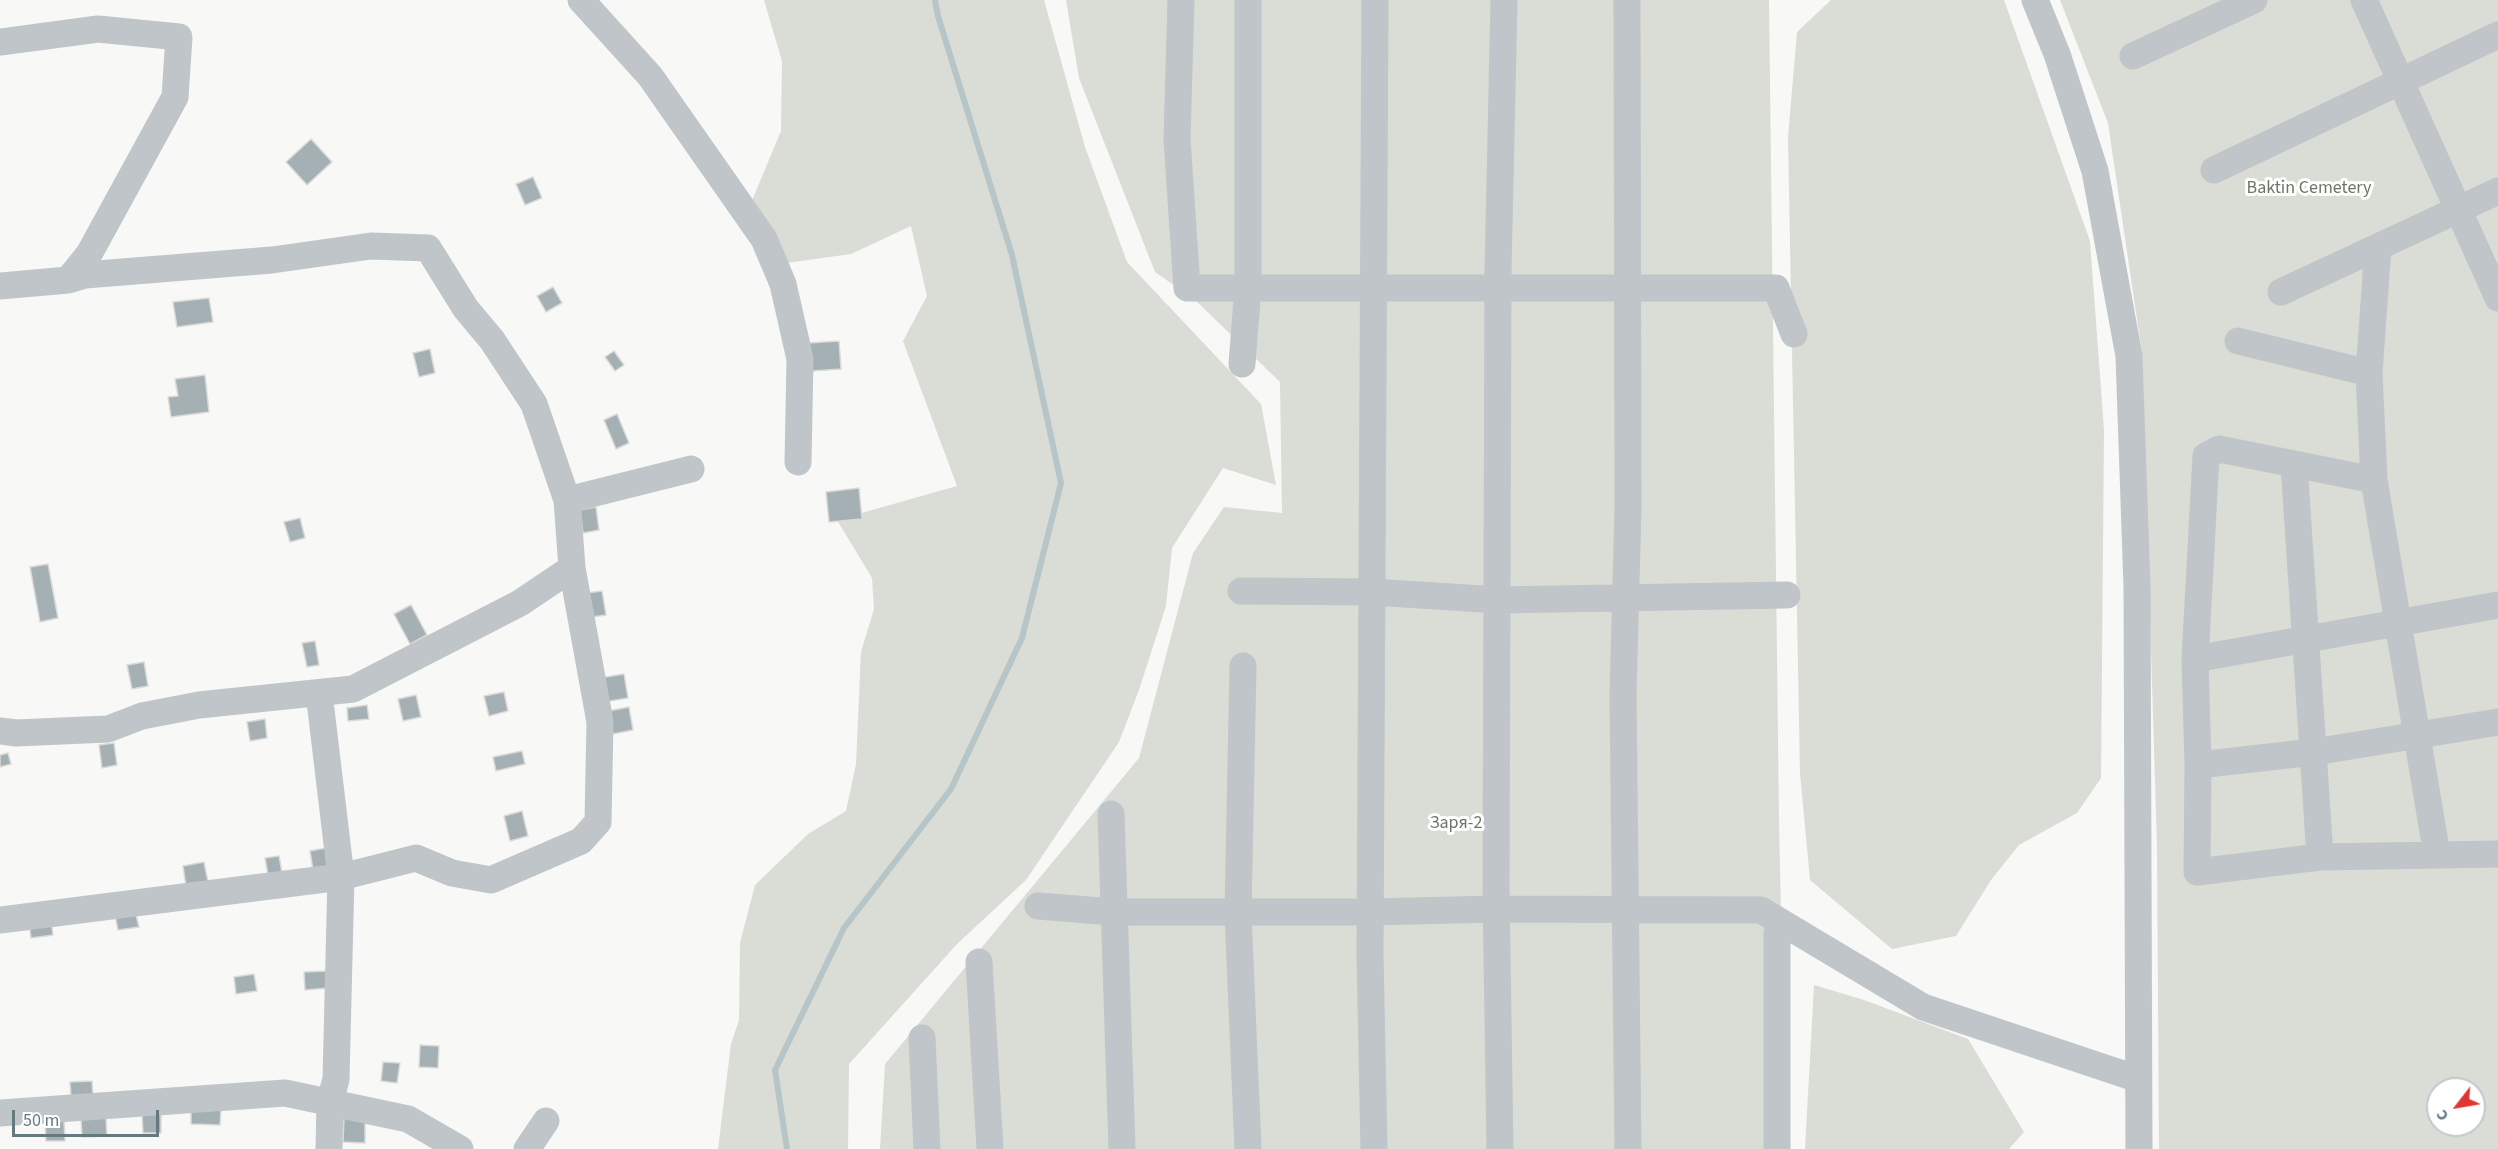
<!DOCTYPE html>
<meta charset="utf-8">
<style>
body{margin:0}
#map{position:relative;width:2498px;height:1149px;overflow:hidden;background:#f8f8f6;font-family:"Source Sans 3",sans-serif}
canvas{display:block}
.north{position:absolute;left:2426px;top:1077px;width:60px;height:60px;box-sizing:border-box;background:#fff;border:2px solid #c1c9cc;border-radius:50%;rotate:239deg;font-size:16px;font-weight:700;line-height:24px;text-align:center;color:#647980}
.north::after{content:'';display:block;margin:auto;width:21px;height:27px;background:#df372e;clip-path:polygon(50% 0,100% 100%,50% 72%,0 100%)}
.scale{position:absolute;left:12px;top:1110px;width:147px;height:27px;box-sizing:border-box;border:3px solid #647980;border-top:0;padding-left:8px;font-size:18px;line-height:21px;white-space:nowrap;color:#647980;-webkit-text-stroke:4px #fff;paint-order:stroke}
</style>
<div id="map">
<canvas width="2498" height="1149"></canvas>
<div class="north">С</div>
<div class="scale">50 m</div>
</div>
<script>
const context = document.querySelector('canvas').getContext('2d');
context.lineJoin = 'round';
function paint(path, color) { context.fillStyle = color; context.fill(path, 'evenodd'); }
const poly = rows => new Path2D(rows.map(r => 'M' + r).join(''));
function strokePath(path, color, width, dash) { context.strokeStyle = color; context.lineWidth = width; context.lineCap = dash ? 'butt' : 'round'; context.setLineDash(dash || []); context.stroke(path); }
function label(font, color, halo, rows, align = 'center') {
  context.font = font + ' "Source Sans 3",sans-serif'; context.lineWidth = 6; context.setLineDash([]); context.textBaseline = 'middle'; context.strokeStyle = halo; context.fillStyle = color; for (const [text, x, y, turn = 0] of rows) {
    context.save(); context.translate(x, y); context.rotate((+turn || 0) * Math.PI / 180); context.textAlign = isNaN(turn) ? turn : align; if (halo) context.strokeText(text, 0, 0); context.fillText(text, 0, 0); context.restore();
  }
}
const green = poly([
 [764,0,1044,0,1085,147,1127,262,1261,404,1276,485,1223,468,1172,548,1166,606,1139,690,1119,742,1026,880,957,944,849,1064,848,1149,718,1149,731,1044,739,1020,740,943,755,885,808,834,846,811,856,764,861,652,874,609,872,578,837,520,957,486,903,341,927,296,911,226,851,254,765,266,751,203,781,131,782,61],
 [1066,0,1769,0,1779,822,1786,1149,880,1149,885,1064,1139,758,1193,553,1224,507,1282,513,1280,382,1194,299,1155,272,1079,78],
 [1831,0,2004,0,2090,241,2104,430,2101,778,2077,813,2019,845,1991,880,1956,936,1892,949,1810,880,1800,773,1788,137,1797,32],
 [2060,0,2498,0,2498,1149,2159,1149,2157,847,2142,353,2108,123],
 [2438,1089,2474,1089,2474,1125,2438,1125],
 [1814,985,1864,1000,1968,1039,2024,1132,2009,1149,1805,1149]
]);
const stream = poly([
 [787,1149,775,1070,844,928,951,789,1022,638,1061,483,1012,255,938,16,935,0]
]);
const building = poly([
 [311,139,332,162,307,185,286,162,311,139],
 [533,177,542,198,525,205,516,184,533,177],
 [553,287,562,303,546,312,537,296,553,287],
 [209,298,213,322,177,327,173,302,209,298],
 [839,341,841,369,811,371,809,343,839,341],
 [430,349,435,373,419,377,413,353,430,349],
 [614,351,624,365,615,371,605,357,614,351],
 [205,375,209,412,171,417,168,397,178,396,175,379,205,375],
 [617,414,629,443,616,449,604,420,617,414],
 [859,488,862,519,829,522,826,492,859,488],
 [596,507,599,530,583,533,580,510,596,507],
 [300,518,305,538,290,542,284,522,300,518],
 [48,564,58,618,40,622,30,567,48,564],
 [602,591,606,615,591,617,587,593,602,591],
 [411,605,427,635,410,644,394,614,411,605],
 [315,641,319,665,307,667,302,643,315,641],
 [144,662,148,686,132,689,127,665,144,662],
 [624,674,628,698,604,702,600,678,624,674],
 [504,692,508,711,489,716,484,696,504,692],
 [416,695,421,717,403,721,398,699,416,695],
 [367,705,369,719,348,721,347,708,367,705],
 [629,707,633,730,613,734,609,711,629,707],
 [265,719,267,738,250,741,247,722,265,719],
 [114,743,117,765,102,768,99,745,114,743],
 [522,751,525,764,496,771,493,757,522,751],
 [8,753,11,764,0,767,0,755,8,753],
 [522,811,528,836,510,841,504,816,522,811],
 [326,848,330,867,313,870,310,851,326,848],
 [279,856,282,873,268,875,265,858,279,856],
 [204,862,208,882,186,886,183,866,204,862],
 [135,911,139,927,118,930,115,915,135,911],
 [51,920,53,935,31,938,29,923,51,920],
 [327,971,328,988,305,990,304,972,327,971],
 [254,974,257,991,236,994,234,977,254,974],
 [420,1045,439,1046,438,1068,419,1067,420,1045],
 [383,1062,400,1063,397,1083,381,1081,383,1062],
 [92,1081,93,1096,71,1097,70,1082,92,1081],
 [191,1110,221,1110,220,1125,191,1124,191,1110],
 [142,1114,161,1114,161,1133,143,1133,142,1114],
 [106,1118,107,1136,82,1137,81,1119,106,1118],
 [344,1118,365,1118,365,1143,343,1142,344,1118],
 [64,1121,65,1141,46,1141,45,1122,64,1121]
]);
const minor = poly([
 [581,0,650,76,764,239,783,284,800,359,798,462],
 [1181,0,1177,139,1187,288,1776,288,1794,334],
 [1627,0,1628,508,1623,694,1628,1149],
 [2035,0,2057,54,2095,171,2129,356,2137,587,2139,1149],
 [2364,0,2498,298],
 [0,42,98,29,179,37,175,97,89,254,68,280],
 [2133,56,2254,0],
 [2214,170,2498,35],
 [2378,247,2369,373,2374,480,2437,855],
 [0,286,68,280,85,275,272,260,371,246,428,248,466,309,492,340,534,404,567,500,572,568,600,722,598,822,581,841,491,880,452,873,416,858,341,877,0,920],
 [2281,292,2498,191],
 [2238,341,2369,373],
 [1242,364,1248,287,1248,0],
 [2294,464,2320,857],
 [2374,480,2219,449,2206,456,2195,659,2198,765,2197,872,2320,857,2498,854],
 [567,500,691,469],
 [1241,591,1373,592,1498,600,1787,595],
 [2195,659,2498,605],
 [1243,666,1238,913,1248,1149],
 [319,693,341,877,336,1079,330,1102,329,1149],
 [0,731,16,733,108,729,142,716,199,705,353,689,520,603,572,568],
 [2198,765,2314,752,2498,722],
 [1111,814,1122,1149],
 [1038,906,1114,912,1370,912,1496,909,1761,910,1923,1007,2138,1079],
 [979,962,990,1149],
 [922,1038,927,1149],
 [0,1113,285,1093,408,1119,460,1149],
 [527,1149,546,1121],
 [1374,1149,1370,953,1375,0],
 [1500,1149,1496,890,1498,272,1504,0],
 [1777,1149,1777,934,1781,922]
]);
const parkNames = [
 ["Baktin Cemetery",2309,189],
 ["Заря-2",1456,824]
];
paint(green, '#d9ddd5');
strokePath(stream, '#b6c5c7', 6);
paint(building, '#a4b0b3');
strokePath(building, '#dadad8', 1.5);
strokePath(minor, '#bfc5c8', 27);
label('18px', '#6a7863', '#fff', parkNames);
</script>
